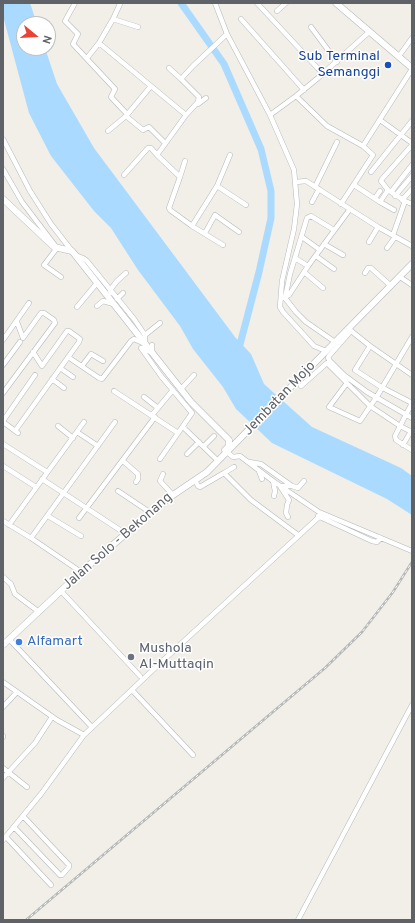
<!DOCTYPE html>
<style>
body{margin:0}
#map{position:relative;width:415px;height:923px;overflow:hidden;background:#f1efe8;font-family:Overpass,sans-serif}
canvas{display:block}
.frame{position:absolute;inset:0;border:4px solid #5f6368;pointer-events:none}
.north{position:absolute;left:16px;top:16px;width:40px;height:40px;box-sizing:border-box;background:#fff;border:1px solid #bfc1c3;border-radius:50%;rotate:108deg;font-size:11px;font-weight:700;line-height:16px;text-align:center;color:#5f6368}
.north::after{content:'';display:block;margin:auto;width:14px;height:18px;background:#ea4335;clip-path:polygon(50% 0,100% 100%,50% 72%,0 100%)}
</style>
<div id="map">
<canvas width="415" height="923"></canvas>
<div class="frame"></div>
<div class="north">N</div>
</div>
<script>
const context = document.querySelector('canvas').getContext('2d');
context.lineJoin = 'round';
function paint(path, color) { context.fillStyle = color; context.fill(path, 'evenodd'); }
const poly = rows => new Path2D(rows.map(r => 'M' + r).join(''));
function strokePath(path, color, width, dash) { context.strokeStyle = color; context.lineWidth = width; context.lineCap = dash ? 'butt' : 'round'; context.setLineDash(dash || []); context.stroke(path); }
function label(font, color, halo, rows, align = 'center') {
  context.font = font + ' Overpass,sans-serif'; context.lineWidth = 3; context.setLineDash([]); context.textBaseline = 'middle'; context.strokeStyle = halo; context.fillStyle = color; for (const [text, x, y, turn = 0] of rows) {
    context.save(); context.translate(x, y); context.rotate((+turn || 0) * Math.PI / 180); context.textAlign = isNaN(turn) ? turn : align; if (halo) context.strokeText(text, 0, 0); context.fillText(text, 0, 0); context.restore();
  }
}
const water = poly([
 [3,3,30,3,37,24,24,24,24,48,45,48,57,84,94,148,235,337,251,354,264,384,312,427,401,468,412,476,412,515,387,499,272,443,236,409,223,387,193,349,180,326,138,270,111,228,94,211,51,156,29,113,3,16]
]);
const river = poly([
 [181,3,224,64,261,149,271,191,271,218,259,272,238,352]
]);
const street = poly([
 [75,3,65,21,78,34,73,44,115,89,111,97,127,114],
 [119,3,120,4,113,19,99,43,186,115,157,155,180,177,169,208,170,210,192,226,217,186,230,155],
 [215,3,227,34,270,115,294,170,297,204,294,229,282,281,280,307,283,312,314,346,326,351],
 [257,3,323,74],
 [277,11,286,3],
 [113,19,138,27],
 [241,19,304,90],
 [311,27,337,62],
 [399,56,412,38],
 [87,58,99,43],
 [169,68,181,79],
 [198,104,206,98],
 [186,115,198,102,199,97,181,79,193,66,227,34],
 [270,115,296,96],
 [126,116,143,130,149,127,165,143],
 [380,120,412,143],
 [108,131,126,116,151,86],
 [3,139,30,191,51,224,72,251],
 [363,146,412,69],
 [3,169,22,202,57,248,44,265,61,277],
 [371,172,412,121],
 [124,175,148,148,151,148,157,155],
 [180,177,185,161],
 [296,182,306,181,378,227,412,246],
 [354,185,380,202,388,190,405,201,412,204],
 [217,186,246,205],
 [315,187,337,142],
 [388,190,381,181,382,179,412,145],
 [391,192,412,165],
 [395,196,412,176],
 [375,198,380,191],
 [402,200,412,189],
 [312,202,319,189],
 [380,202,394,210],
 [341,204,373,155,363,146,327,126,296,96,318,78,369,32],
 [192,226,223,245],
 [334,230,311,216,307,218,290,274,285,298,296,312,306,322,335,342],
 [205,233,215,215,239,232],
 [393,235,405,201],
 [302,237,320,250],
 [369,242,378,227],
 [324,244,343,255],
 [387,248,395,237],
 [316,256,334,269],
 [295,258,308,266],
 [304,272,323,288],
 [365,273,368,268,371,268,391,286],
 [400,277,412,285],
 [111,293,110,290,117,281,126,273],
 [283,298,289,295,308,266,350,209],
 [117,299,123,293],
 [97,306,103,301,114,304],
 [77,307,97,283],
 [17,322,23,338],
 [350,330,370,346,412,375],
 [351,331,329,356,328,358,330,361,344,375,367,392,412,418],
 [145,335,160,323],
 [3,340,29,303],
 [370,346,355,370,381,387,412,403],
 [141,348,161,376,192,413,160,459],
 [141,348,144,348,152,353,152,345],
 [68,357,99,378,102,379,131,341,134,339,145,344,145,335,134,319,87,261,83,258,75,255],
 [3,365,20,342],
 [82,366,91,354,103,361],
 [60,368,73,377],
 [52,379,64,388],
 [347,383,329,407,360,421,376,398,412,337],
 [301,386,327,363,370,406,400,426,412,432],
 [181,389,194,375],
 [114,391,178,433],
 [3,393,55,323,54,320,44,313,41,313,23,338],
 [144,397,158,408],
 [412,403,395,436,396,440,412,450],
 [152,415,173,390],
 [3,421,35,375],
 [3,422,18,433],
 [58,426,73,438],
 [183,427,216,459],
 [15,431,79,342,80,339,69,331,67,331,42,366,33,352],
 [77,432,98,446],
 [3,444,47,472],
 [403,445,411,431],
 [204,446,214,436],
 [227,452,233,457,240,456,273,481,319,512,412,551],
 [187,454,199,442],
 [123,461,138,474,138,479,136,482],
 [249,462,261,464,292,486],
 [3,466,36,487],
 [234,467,224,473,251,500,298,535],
 [259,471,262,479],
 [163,474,160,481,173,495],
 [42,479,126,534],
 [195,480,198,486,200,487,224,473],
 [273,481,275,491,274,496],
 [118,491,151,513],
 [48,516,81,536],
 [318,516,372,541,377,542,381,538],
 [288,517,286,513,287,505,289,500,280,486,292,486,298,488,304,481],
 [79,518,155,417],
 [3,521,31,538,81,572],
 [9,525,84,422],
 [31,538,115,422],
 [3,577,11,584,15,594,39,612],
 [61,591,140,676],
 [9,639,90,725],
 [3,682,57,720,84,735],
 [132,690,193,755],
 [3,707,17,692],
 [3,736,3,737],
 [3,768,27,787],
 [3,778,35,743,52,717],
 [14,827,60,875,62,875,69,867,69,865,23,816],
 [6,837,51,885],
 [3,840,41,794,84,735,157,666,319,517],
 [298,920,412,705]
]);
const secondary = poly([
 [336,3,412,68],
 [3,199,54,247,72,251,191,402,229,440,229,446,225,450],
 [3,645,81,572,149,514,173,495,207,472,412,264]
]);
const rail = poly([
 [26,920,325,668,362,632,393,592,412,562]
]);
const markers = [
 [388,65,4,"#1a4fb4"],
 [19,642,4,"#3f7fe0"],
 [131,657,4,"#6b7280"]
];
const transitNames = [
 ["Sub Terminal",380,57],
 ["Semanggi",380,73]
];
const streetNames = [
 ["Jembatan Mojo",280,399,-46],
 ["Jalan Solo - Bekonang",118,542,-41]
];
const shopNames = [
 ["Alfamart",27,642]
];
const worshipNames = [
 ["Mushola",139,649],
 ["Al-Muttaqin",139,665]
];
paint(water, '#aadaff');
strokePath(river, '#aadaff', 7);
strokePath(street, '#b5b8bc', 5.5);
strokePath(secondary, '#b6babf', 7);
strokePath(street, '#fff', 4.5);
strokePath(secondary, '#fff', 6);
strokePath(rail, '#b6b7b8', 2.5);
strokePath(rail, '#fff', 1, [3]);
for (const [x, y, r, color] of markers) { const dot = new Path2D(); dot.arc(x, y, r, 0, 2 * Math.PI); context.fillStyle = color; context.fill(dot); strokePath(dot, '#fff', 1.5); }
label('14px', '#164399', '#fff', transitNames, 'right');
label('14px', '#5f6368', '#fff', streetNames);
label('14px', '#366cbe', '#fff', shopNames, 'left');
label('14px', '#5b616d', '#fff', worshipNames, 'left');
</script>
